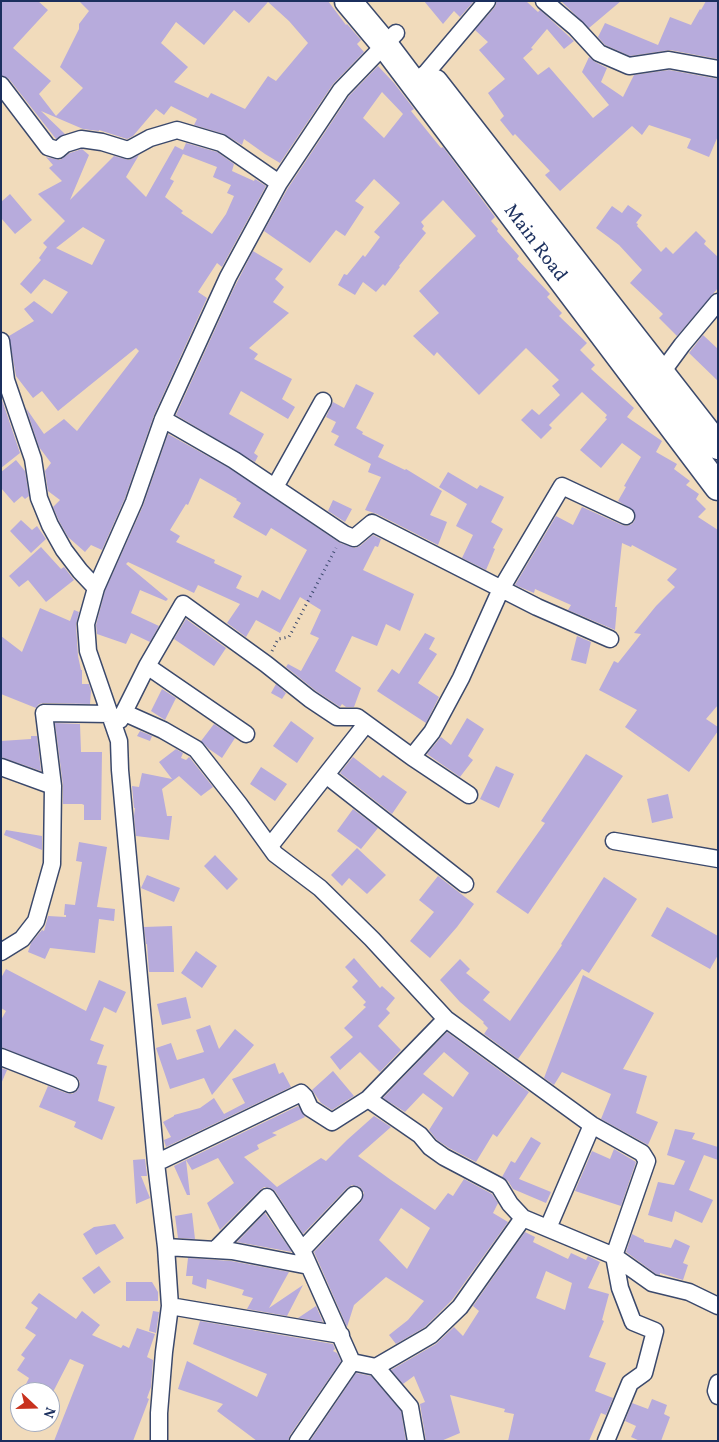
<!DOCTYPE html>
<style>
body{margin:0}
#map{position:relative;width:719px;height:1442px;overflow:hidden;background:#f1dbbb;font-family:Vollkorn,serif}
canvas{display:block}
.frame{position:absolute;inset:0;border:2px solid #1b2f5e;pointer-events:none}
.north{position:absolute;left:10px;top:1382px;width:50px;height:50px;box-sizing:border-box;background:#fff;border:1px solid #a4acbf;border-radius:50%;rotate:111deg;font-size:14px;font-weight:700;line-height:20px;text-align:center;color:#1b2f5e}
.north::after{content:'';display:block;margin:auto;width:18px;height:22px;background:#c8321e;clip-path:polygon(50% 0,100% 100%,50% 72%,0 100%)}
</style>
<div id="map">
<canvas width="719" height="1442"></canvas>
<div class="frame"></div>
<div class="north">N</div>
</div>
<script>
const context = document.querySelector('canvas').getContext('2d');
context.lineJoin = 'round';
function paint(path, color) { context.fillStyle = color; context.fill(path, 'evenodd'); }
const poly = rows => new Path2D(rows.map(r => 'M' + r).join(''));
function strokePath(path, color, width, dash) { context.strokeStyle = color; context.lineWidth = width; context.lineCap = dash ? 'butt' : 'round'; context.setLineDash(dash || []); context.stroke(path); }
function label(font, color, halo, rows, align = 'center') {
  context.font = font + ' Vollkorn,serif'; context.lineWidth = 5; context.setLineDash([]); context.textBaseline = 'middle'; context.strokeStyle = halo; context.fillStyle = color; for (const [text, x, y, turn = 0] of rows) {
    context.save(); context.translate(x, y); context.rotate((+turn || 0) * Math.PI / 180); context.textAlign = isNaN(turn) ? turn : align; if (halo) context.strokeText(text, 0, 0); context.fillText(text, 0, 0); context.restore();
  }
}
const building = poly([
 [1,1,38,1,48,10,13,48,51,81,39,94,56,116,83,88,60,67,79,29,79,24,89,11,79,1,328,1,346,25,347,24,361,40,357,44,364,52,333,84,280,163,265,154,244,139,242,145,224,134,194,125,197,119,171,106,164,115,156,109,133,136,127,139,99,130,99,131,83,129,41,111,65,134,56,139,9,79,1,75],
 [268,2,289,21,308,43,276,81,268,76,245,109,211,93,208,98,174,82,188,67,161,43,176,22,204,45,234,10,249,23],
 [424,1,474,1,460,17,454,11,443,24],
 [497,1,526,1,538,12,540,10,574,41,564,49,547,29,531,48,533,49,523,58,538,75,549,67,593,118,609,105,582,72,589,57,595,62,607,68,601,82,623,97,634,75,669,70,718,79,718,136,709,157,687,148,691,139,649,125,642,135,632,126,560,191,545,175,550,171,515,134,513,136,500,120,504,116,488,93,505,79,479,50,488,42,475,30,495,7],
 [561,1,621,1,589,28],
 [706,1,718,1,718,59,670,50,630,56,605,45,598,37,605,23,658,45,670,17,691,25,700,9,701,10],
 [378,66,394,83,414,109,411,111,441,148,443,147,495,217,491,221,498,229,497,231,519,256,517,259,550,294,547,297,562,313,559,316,587,343,580,350,595,365,591,369,634,408,627,417,662,441,656,452,677,464,674,469,690,481,686,485,699,494,696,499,706,509,698,517,718,530,718,705,706,719,718,727,718,731,689,772,625,727,637,710,599,690,614,661,618,663,641,634,634,633,656,606,675,587,667,580,677,569,632,545,631,547,622,543,615,607,617,607,615,630,568,610,571,605,535,589,534,593,515,585,556,516,573,525,582,507,622,525,627,526,632,524,635,520,634,511,618,501,626,487,624,486,641,457,622,443,601,468,580,450,607,419,605,418,607,415,582,392,549,425,552,428,541,439,521,420,532,409,539,415,560,395,552,386,559,380,526,348,479,395,437,352,434,356,413,336,439,313,419,291,476,236,443,200,421,222,424,226,422,229,426,233,399,266,400,267,385,286,383,284,376,292,363,282,355,295,338,285,344,274,347,275,363,255,365,257,380,237,374,232,400,203,374,179,355,201,364,207,345,236,336,230,310,263,264,231,288,188,349,96],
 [382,92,403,114,384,138,363,118],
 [186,143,217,152,234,164,232,171,254,181,255,179,266,186,222,267,217,263,198,292,207,298,154,415,125,498,102,550,91,545,85,552,68,537,59,521,53,507,60,500,48,491,45,471,51,463,39,447,26,408,44,434,64,419,77,431,139,351,136,348,58,411,42,391,33,398,16,376,9,336,34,321,24,309,34,301,52,314,68,292,44,279,31,294,20,284,41,260,39,258,47,247,43,243,65,221,38,194,62,181,49,168,53,165,46,157,60,160,70,153,82,149,89,155,70,200,114,156,129,160,139,155,126,177,146,197,175,146,183,150],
 [183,154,217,167,213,177,231,185,227,193,234,196,226,214,212,234,181,213,183,211,165,197,174,181,170,179],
 [83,227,105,240,92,265,56,248],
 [10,194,32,220,15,234,1,218,1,202],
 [628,205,642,215,636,223,638,224,637,226,661,252,666,247,673,254,696,231,706,241,704,244,718,257,718,288,677,336,659,318,663,314,630,283,642,270,619,245,596,228,612,206,622,213],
 [253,251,283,269,275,279,284,287,273,302,289,313,249,348,258,354,254,359,292,379,282,399,295,407,288,419,241,391,229,414,264,434,254,453,258,456,255,462,176,415,233,290],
 [703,335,718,349,718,381,689,353],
 [356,384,374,393,356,428,363,432,362,434,384,445,378,457,405,470,406,469,442,491,430,515,447,522,438,545,377,514,365,510,381,477,368,472,371,464,334,445,339,436,331,432,336,422,326,417,333,402,344,408],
 [1,397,20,453,1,468],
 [168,434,229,468,340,543,355,548,360,546,373,535,381,539,378,547,375,546,363,570,414,594,400,631,386,624,377,646,352,636,335,671,361,688,354,707,346,707,342,704,340,707,316,691,286,667,288,664,301,671,319,638,310,634,321,610,300,597,280,633,256,620,246,637,227,623,240,604,198,585,194,593,128,562,126,564,168,599,166,601,140,590,131,613,159,626,150,642,131,633,126,644,97,634,96,625,105,591,143,506],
 [200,478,237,499,236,500,241,503,233,517,266,536,271,528,307,550,280,600,262,590,258,598,236,588,242,576,214,563,215,560,176,542,180,536,170,530,186,504,188,505],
 [16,460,25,471,29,496,25,499,22,496,14,503,1,488,1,472],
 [448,472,477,489,480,485,504,497,491,522,503,529,493,548,495,549,486,570,462,558,473,535,456,526,467,504,439,487],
 [333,500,352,509,345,522,328,511],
 [21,520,32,530,37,526,46,539,31,553,10,531],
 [41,547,61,569,64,567,74,580,46,602,28,580,19,587,9,576],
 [40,608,70,621,74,610,79,612,76,625,78,656,81,670,82,670,82,684,89,684,91,691,90,704,44,703,39,704,36,708,1,694,1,636,22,652],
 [186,619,226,648,214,666,174,639],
 [425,633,435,638,429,649,437,654,418,683,439,697,426,723,377,691,392,669,399,674],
 [577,636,591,642,586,664,571,660],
 [276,684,286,693,282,699,271,693],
 [162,689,176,698,165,720,151,711],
 [467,718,484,729,468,756,473,760,460,777,427,754,441,737,451,745],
 [291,721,314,738,297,763,273,746],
 [55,723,80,724,81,752,102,752,101,820,84,820,84,805,82,804,63,804,63,785],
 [214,724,235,738,222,758,209,749,201,741],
 [140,731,152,736,150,741,137,736],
 [31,736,37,736,41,771,1,757,1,741,31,739],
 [176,749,183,753,181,758,186,760,189,757,190,758,213,787,201,796,179,776,162,789,167,816,172,816,169,840,136,836,134,816,135,808,134,808,132,786,139,787,142,773,172,779,159,762],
 [586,754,623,776,528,914,496,892,545,823,541,821],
 [353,757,380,778,383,775,407,792,392,814,340,773],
 [496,766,514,774,499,808,480,799],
 [261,767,287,784,275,801,250,784],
 [668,794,673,818,652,823,647,799],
 [353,809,378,828,361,849,337,831],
 [6,830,42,836,42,850,4,835],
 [79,842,107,847,97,907,115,909,114,921,99,919,95,953,50,948,45,959,28,952,31,943,42,930,44,931,48,916,66,917,66,915,64,915,65,904,75,905,82,862,76,861],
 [357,848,386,875,367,894,349,878,342,886,331,875],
 [215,855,238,879,227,890,204,866],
 [147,875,180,888,174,902,141,888],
 [438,876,474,904,457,927,430,958,410,941,434,912,419,900],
 [604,877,637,899,589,973,582,969,518,1059,484,1034,488,1028,483,1023,484,1022,460,1002,440,980,460,959,470,969,466,973,490,992,483,1000,510,1021,562,945,561,944],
 [667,907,718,936,718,955,710,969,651,936],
 [172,926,174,972,149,972,147,944,146,944,144,927],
 [196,951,217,966,202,988,181,973],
 [354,958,380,988,382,986,395,998,386,1009,390,1013,378,1026,401,1050,380,1072,360,1052,340,1070,330,1057,353,1037,344,1028,366,1007,363,1005,366,1002,352,987,358,981,345,967],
 [6,969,86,1011,99,980,126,992,116,1013,104,1007,90,1040,104,1045,97,1064,107,1066,98,1101,115,1107,102,1140,74,1127,76,1122,39,1107,48,1086,66,1093,72,1094,77,1091,79,1087,80,1082,77,1077,1,1047,1,1020,6,1011,1,1008,1,978],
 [583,975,654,1013,623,1069,647,1076,636,1113,658,1122,648,1145,601,1119,611,1094,562,1072,554,1085,544,1078],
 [186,997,191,1018,162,1025,157,1004],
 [210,1025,219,1049,235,1029,254,1045,212,1095,204,1078,170,1089,156,1048,171,1043,177,1060,204,1052,196,1030],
 [447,1032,529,1092,497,1137,493,1134,476,1162,449,1148,437,1140,429,1130,443,1108,423,1093,405,1112,383,1098],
 [444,1052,469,1073,453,1097,423,1074],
 [275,1063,279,1074,283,1072,291,1087,166,1147,164,1140,171,1137,163,1122,174,1116,174,1115,200,1108,214,1098,224,1114,245,1103,232,1079],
 [1,1068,7,1070,1,1084],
 [333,1071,354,1096,332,1110,321,1103,312,1090],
 [298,1106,305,1117,272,1133,277,1135,257,1145,259,1149,244,1157,277,1187,321,1158,326,1161,347,1140,374,1116,391,1127,358,1156,391,1180,435,1210,448,1193,453,1196,464,1179,492,1194,498,1203,493,1213,508,1222,452,1300,425,1327,396,1344,389,1335,408,1320,424,1301,386,1277,354,1305,347,1327,314,1252,361,1202,364,1193,360,1187,352,1185,347,1188,303,1234,275,1191,270,1188,264,1187,260,1190,220,1230,207,1203,234,1183,218,1158,192,1170,186,1160],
 [401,1208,430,1228,407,1269,379,1240],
 [675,1129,695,1133,692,1139,718,1147,718,1160,704,1155,689,1190,713,1200,702,1223,675,1211,672,1222,648,1215,658,1182,674,1185,685,1161,667,1155],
 [531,1137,541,1143,519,1179,551,1192,546,1203,513,1189,508,1181,502,1177,511,1161,515,1163],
 [614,1149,636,1162,621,1206,575,1191,592,1151,610,1159],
 [145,1159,147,1176,141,1176,150,1198,136,1204,133,1160],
 [186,1160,190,1195,187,1195,174,1166],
 [192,1213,195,1239,178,1238,175,1216],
 [265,1213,292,1252,237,1242],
 [115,1224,124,1238,96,1255,83,1234,94,1227],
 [525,1232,535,1237,533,1242,568,1259,571,1253,586,1260,588,1256,600,1262,588,1288,609,1294,602,1320,604,1321,589,1357,606,1363,595,1391,613,1398,606,1415,601,1413,589,1441,508,1441,514,1414,504,1412,505,1409,450,1395,460,1433,441,1441,426,1441,420,1404,425,1402,414,1376,403,1384,391,1370,436,1344,454,1327,463,1336,479,1311,473,1306],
 [546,1271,572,1283,565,1310,536,1298],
 [632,1234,644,1240,644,1242,671,1248,675,1239,690,1246,683,1263,688,1265,683,1280,660,1273,660,1275,656,1274,626,1252],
 [188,1258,231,1261,289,1272,269,1308,303,1285,287,1316,247,1309,253,1298,242,1295,244,1290,207,1279,206,1289,192,1284,193,1276,186,1276],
 [99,1266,111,1282,94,1294,82,1278],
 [126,1282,152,1282,158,1292,158,1301,126,1301],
 [39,1293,76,1319,82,1311,100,1325,92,1335,121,1348,123,1345,129,1348,137,1328,155,1334,147,1357,153,1360,151,1387,147,1398,149,1399,133,1441,54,1441,84,1365,70,1359,53,1392,22,1392,29,1378,17,1370,25,1358,21,1355,36,1335,25,1328,38,1308,31,1303],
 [316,1306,323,1322,298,1318],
 [153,1311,159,1312,156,1333,149,1331],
 [200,1321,333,1344,335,1349,333,1351,337,1353,341,1361,290,1435,288,1441,257,1441,217,1411,223,1404,178,1389,187,1361,257,1397,267,1374,193,1344],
 [356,1373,371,1376,401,1411,406,1441,310,1441],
 [652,1399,667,1405,664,1414,670,1417,661,1441,640,1441,631,1437,636,1426,625,1421,632,1403,648,1409]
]);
const path = poly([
 [272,651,278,639,289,637,336,548]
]);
const minor = poly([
 [544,1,576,28,599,53,629,66,669,60,718,69],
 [413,84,427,72,487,1],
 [1,85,48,147,58,150,65,144,81,139,102,142,128,150,150,138,177,130,221,143,279,183],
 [1,341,6,380,33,459,39,498,50,525,64,550,80,571,96,588],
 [657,379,682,345,718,302],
 [163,419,234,460,344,534,354,538,372,523,537,607,610,639],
 [275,487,323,401],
 [147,666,246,734],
 [125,713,163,730,196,749,239,804,275,854,320,888,372,939,446,1019,592,1125,642,1153,647,1161,614,1256,620,1288,633,1322,655,1331,644,1373,630,1383,606,1441],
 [120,720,147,666,183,604,266,664,310,699,337,717,357,717,412,757,432,732,461,678,501,589,562,486,626,516],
 [412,757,469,795],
 [1,767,53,786],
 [326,775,465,884],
 [614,841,718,859],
 [270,846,366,724],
 [1,952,22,939,36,921,52,864,53,786,44,713,110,714],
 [1,1057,70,1084],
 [368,1099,420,1135,430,1147,444,1157,499,1186,510,1204,523,1218,614,1256,652,1283,689,1292,718,1306],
 [156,1163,301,1093,305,1097,310,1108,332,1122,368,1099,446,1019],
 [548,1228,592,1125],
 [166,1247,232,1251,309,1266],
 [216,1249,267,1197,302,1250,352,1362,376,1367,410,1407,416,1441],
 [302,1250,354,1195],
 [170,1306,341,1335],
 [376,1367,431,1335,460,1307,523,1218],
 [718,1383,716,1391,718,1396],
 [159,1441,159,1413,164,1352,170,1306,166,1247,156,1163,120,770,119,741,88,651,86,624,96,588,134,502,163,419,228,277,279,183,341,90,396,33],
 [298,1441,352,1362]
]);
const primary = poly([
 [348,1,384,44,718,487],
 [435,83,718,446]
]);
const streetNames = [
 ["Main Road",534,244,53]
];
paint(building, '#b7abdc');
strokePath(minor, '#3b496c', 19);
strokePath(primary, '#3b496c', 29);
strokePath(path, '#3b496c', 3, [1, 4]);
strokePath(minor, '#fff', 16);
strokePath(primary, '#fff', 26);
label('19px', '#1b2f5e', '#fff', streetNames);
</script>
